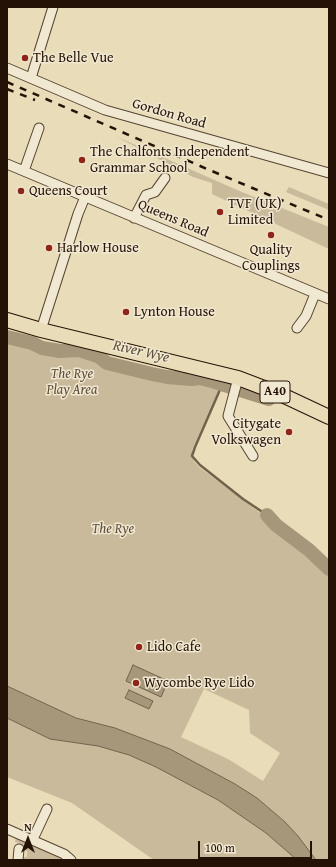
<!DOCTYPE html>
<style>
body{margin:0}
#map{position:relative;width:336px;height:867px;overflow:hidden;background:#e9dcb8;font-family:"Gentium Book Plus",serif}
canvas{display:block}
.frame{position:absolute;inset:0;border:8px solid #251206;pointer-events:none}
.north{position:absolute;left:8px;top:819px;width:40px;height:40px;-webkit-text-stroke:3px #f1e8d1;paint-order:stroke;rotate:0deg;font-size:11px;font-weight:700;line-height:16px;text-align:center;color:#251206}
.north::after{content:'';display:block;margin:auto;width:14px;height:18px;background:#251206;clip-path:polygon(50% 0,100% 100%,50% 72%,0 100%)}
.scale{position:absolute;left:198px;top:841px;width:114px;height:18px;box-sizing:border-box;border:2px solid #251206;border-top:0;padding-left:5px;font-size:12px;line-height:14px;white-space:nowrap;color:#251206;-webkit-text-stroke:3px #f1e8d1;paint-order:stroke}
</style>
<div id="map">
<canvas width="336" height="867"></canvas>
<div class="frame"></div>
<div class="north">N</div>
<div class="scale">100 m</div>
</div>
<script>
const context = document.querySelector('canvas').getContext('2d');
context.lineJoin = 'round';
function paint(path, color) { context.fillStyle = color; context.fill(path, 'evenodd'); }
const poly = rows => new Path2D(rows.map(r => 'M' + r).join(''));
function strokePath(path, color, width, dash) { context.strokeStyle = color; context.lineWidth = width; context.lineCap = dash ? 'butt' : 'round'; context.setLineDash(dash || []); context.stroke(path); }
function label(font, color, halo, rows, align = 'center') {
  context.font = font + ' "Gentium Book Plus",serif'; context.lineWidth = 3; context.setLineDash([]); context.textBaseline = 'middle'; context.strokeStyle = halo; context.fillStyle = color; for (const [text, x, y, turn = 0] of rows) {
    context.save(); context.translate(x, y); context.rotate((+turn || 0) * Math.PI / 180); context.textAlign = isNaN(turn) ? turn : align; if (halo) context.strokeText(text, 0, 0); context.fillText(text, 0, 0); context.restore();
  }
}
const green = poly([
 [115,136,237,190,329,227,329,249,212,194,212,183,193,177],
 [289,187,329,204,329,210,286,192],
 [7,339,72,352,138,372,173,379,188,379,200,382,219,389,192,450,194,461,199,467,267,518,266,521,273,525,281,534,288,537,329,572,329,860,316,860,298,836,285,822,257,798,235,784,170,749,115,728,76,718,7,686],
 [204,689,249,710,250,733,280,753,263,781,228,759,181,737],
 [7,718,50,739,98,746,129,755,156,767,218,800,266,833,297,860,154,860,72,803,7,777],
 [16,837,43,848,63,860,20,860,23,857,27,857,27,851,23,850,19,843,15,842]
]);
const water = poly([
 [133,665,168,681,161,697,126,681,133,665],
 [7,686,76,718,115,728,170,749,235,784,257,798,285,822,298,836,316,860,297,860,266,833,218,800,156,767,129,755,98,746,50,739,7,718,7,686],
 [129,690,153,701,149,709,125,698,129,690]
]);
const stream = poly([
 [222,385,195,447,192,456,200,465,243,499,267,515]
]);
const river = poly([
 [7,337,32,343,42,348,60,351,79,350,98,356,107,363,152,374,167,377,192,379,200,378,212,381,269,399],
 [267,515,276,525,309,550,329,569]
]);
const minor = poly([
 [7,68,105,110,329,173],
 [31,78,53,7],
 [7,164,329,299],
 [24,171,39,128],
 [134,218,146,195,155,192,165,178],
 [297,328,306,316,315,294],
 [41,330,78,214,85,197],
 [238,378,228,416,253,456],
 [7,829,64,854,71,860],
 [33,839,47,809],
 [18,860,19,849]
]);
const primary = poly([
 [7,320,41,330,238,378,280,394,329,417]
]);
const rail = poly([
 [7,82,207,169,329,220],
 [7,89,35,100]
]);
const markers = [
 [25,58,4,"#8f2418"],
 [82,160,4,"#8f2418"],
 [21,191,4,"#8f2418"],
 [220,212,4,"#8f2418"],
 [271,235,4,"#8f2418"],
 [49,248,4,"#8f2418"],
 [126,312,4,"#8f2418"],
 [289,432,4,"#8f2418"],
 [139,647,4,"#8f2418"],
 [136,683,4,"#8f2418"]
];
const shields = [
 [275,392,30]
];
const shieldNames = [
 ["A40",275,392]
];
const poiNames = [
 ["The Belle Vue",33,58],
 ["The Chalfonts Independent",90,152],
 ["Grammar School",90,168],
 ["Queens Court",29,191],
 ["TVF (UK)",228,204],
 ["Limited",228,220],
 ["Harlow House",57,248],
 ["Quality",271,250,"center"],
 ["Couplings",271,266,"center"],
 ["Lynton House",134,312],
 ["Citygate",281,424,"right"],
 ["Volkswagen",281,440,"right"],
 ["Lido Cafe",147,647],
 ["Wycombe Rye Lido",144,683]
];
const streetNames = [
 ["Gordon Road",169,114,16],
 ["Queens Road",173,219,23]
];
const parkNames = [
 ["The Rye",72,374],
 ["Play Area",72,390],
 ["The Rye",113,529]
];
const waterNames = [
 ["River Wye",141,352,13]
];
paint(green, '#c8ba9a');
paint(water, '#a6977b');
strokePath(water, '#72624c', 1);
strokePath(stream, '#72624c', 2.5);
strokePath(river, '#a6977b', 14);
strokePath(minor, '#564432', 11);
strokePath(primary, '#251206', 16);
strokePath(minor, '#f1e8d1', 9);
strokePath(primary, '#e9dcb8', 14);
strokePath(rail, '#251206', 2.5, [7, 7]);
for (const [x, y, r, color] of markers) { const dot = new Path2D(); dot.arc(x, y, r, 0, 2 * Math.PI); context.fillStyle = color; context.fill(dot); strokePath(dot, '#f1e8d1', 1.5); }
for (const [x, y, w] of shields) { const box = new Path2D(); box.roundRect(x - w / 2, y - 11, w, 22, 3); context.fillStyle = '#f1e8d1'; context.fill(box); strokePath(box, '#251206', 1); }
label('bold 13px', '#251206', null, shieldNames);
label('14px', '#251206', '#f1e8d1', poiNames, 'left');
label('14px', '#251206', '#f1e8d1', streetNames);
label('italic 14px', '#5e4d3a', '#f1e8d1', parkNames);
label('italic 15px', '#5f4e3b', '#f1e8d1', waterNames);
</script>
